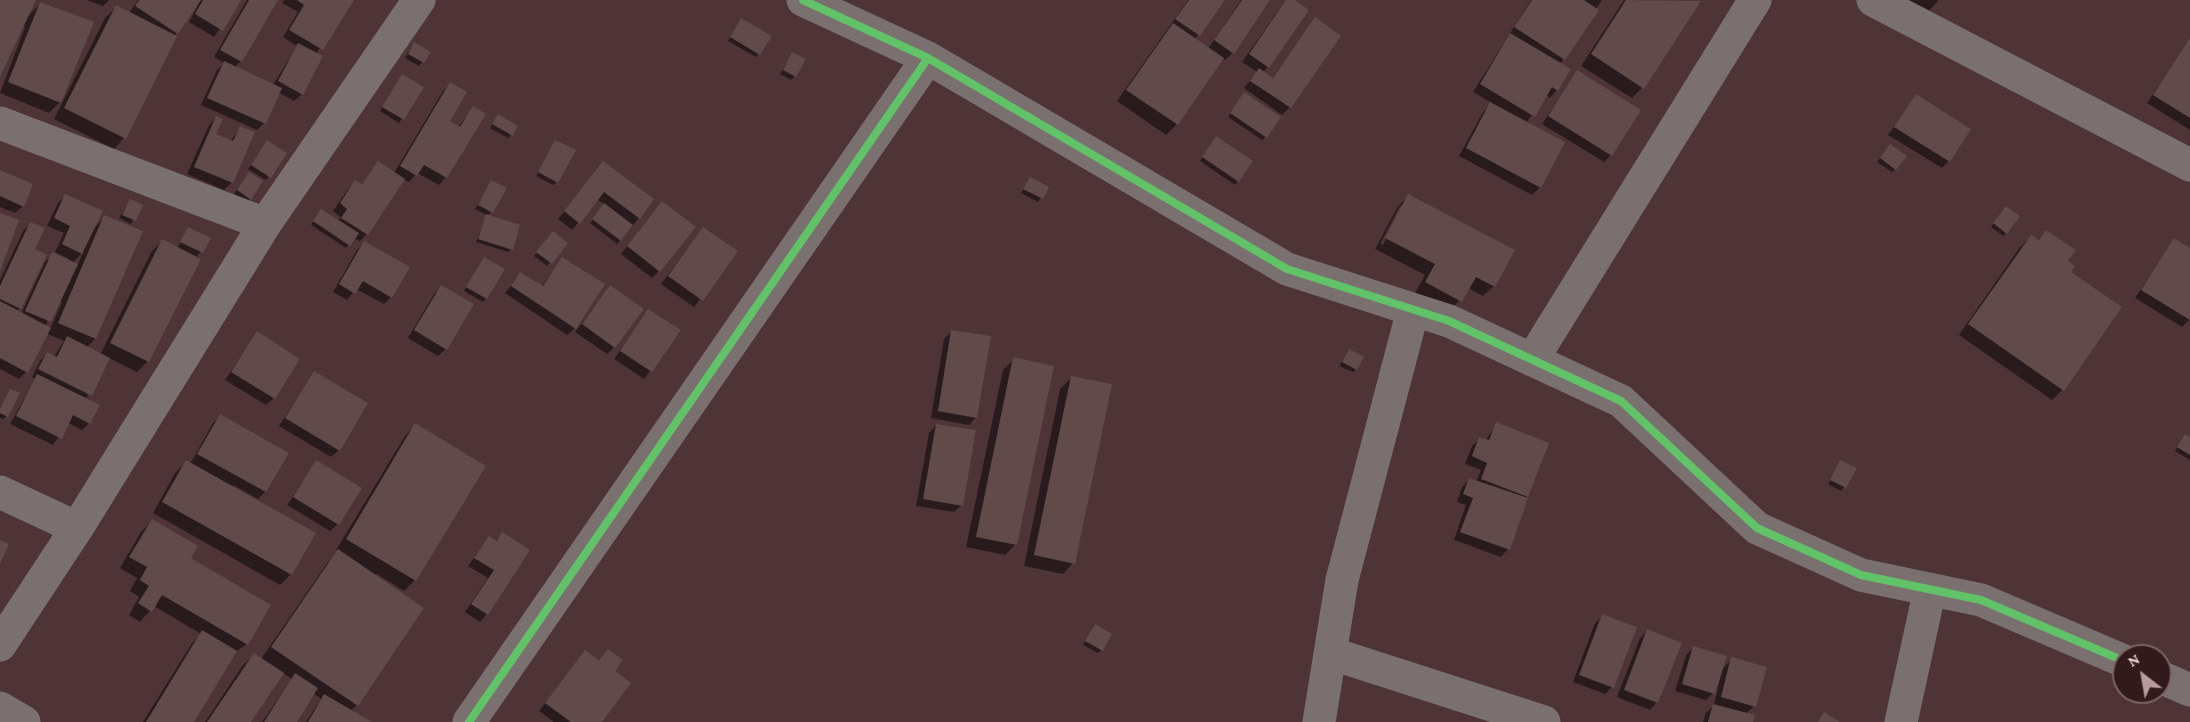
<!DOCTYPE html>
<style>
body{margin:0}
#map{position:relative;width:2190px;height:722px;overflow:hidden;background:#4e3437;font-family:"Crimson Pro",serif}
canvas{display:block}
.north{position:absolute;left:2112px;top:644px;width:60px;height:60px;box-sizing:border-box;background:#301a1c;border:2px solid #7d6365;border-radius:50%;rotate:329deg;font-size:16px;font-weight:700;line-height:24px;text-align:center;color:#f0d1d3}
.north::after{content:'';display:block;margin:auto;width:21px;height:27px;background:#b79a9c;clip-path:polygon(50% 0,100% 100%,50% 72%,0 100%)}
</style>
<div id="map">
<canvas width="2190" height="722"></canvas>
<div class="north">N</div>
</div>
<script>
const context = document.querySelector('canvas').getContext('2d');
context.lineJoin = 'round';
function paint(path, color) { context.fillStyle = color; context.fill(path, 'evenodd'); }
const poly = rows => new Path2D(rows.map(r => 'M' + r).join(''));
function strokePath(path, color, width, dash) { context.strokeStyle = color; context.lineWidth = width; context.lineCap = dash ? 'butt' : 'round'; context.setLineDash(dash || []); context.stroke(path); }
const shadow = poly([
 [0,0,34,0,27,17,41,3,60,102,49,113,0,93,25,27,22,26,0,74],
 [87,0,109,0,103,6],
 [138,0,239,0,214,37,189,22,197,7,195,5,174,36,124,138,114,149,54,119,105,18,116,7,129,13],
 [247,0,276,0,241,61,235,67,273,85,297,46,283,37,298,12,282,3,284,0,352,0,316,54,302,94,294,101,278,92,264,123,257,130,201,105,217,70,224,63,214,57],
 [1188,0,1223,0,1194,40,1208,49,1241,0,1269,0,1233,53,1225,60,1222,58,1177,124,1166,135,1117,101],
 [1286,0,1292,0,1268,67,1263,72,1272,79,1315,19,1290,107,1282,115,1244,88,1257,72,1242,62],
 [1531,0,1602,0,1560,64,1557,90,1550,98,1546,95,1526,123,1540,187,1532,195,1459,156,1483,112,1492,103,1473,92],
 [1624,0,1699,2,1642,88,1632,98,1581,66],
 [1906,0,1939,0,1927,13],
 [741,20,759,54,756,57,728,41],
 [2190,40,2190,130,2147,103],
 [411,48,429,53,419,66,405,58],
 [793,54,795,76,791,80,780,74],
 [1577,72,1611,155,1604,162,1542,124],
 [399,80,422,88,399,123,380,111],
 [450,84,448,122,458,128,473,108,446,177,439,185,417,173,409,182,403,179,367,234,360,241,354,238,346,248,311,225,318,215,338,221,341,217,333,211,348,189,355,182,361,185,378,163,394,173,443,91],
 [1916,96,1949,161,1942,168,1888,135],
 [1241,97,1266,137,1262,140,1228,117],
 [216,117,214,135,230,142,240,128,232,182,224,190,187,174,209,125],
 [495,119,511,135,508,138,490,128],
 [555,141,557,182,553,185,536,176],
 [1213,141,1238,181,1235,185,1200,161],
 [267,142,285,153,266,180,248,169],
 [1887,149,1895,169,1892,172,1877,162],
 [603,163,639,218,617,244,590,223,605,205,597,199,572,230,558,219],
 [0,171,23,206,15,213,0,207],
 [246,177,261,182,247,203,234,194],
 [1030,179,1047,188,1038,202,1021,193],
 [492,182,505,189,488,216,511,249,508,252,476,242,487,215,475,209],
 [66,195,94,228,105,217,141,232,95,339,86,348,100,355,152,251,162,241,177,248,189,229,209,238,196,258,148,361,137,372,109,358,85,400,89,423,82,430,68,423,53,445,10,424,35,379,32,377,40,361,47,354,54,357,64,341,47,334,26,372,19,379,0,369,0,280,23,231,31,223,33,250,20,308,17,311,21,314,45,262,53,254,68,261,69,259,55,252,64,233,47,226,58,203],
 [84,251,77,266,72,263],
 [59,301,62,302,50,329,45,326],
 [1409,196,1494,286,1483,296,1468,288,1450,312,1415,293,1425,275,1375,249,1398,206],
 [1400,206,1403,206,1383,245,1380,244],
 [130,201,141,206,131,224,119,218],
 [655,210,659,271,652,278,621,254],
 [2002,211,2006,233,2003,236,1991,227],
 [703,229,736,252,694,307,661,284],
 [2047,232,2066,261,2069,272,2062,390,2052,400,1959,335,2020,247,2031,237,2037,241],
 [550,237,566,244,547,266,534,256],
 [2174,240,2190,250,2190,319,2182,327,2135,298],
 [364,243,391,297,384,304,356,289,347,300,333,292,357,250],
 [484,259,486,298,483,302,464,291],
 [562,259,575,328,567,335,505,293,521,274,541,287],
 [441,287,446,349,438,356,408,338,434,294],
 [610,287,614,347,607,354,575,332],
 [648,311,679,331,644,379,614,359],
 [952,331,976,417,969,425,931,418,944,339],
 [257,333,274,398,266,405,225,380],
 [1349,351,1356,369,1353,372,1339,366],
 [1014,359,1016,544,1005,555,966,547,1003,370],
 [314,373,339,450,331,457,279,426],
 [1071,378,1073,563,1063,574,1024,566,1060,389],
 [11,390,7,416,3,419,0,418,0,407],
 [220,416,287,453,265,492,258,499,233,485,232,488,291,574,280,585,153,513,175,473,186,462,190,464,213,423],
 [1497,424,1527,496,1508,549,1501,557,1454,540,1466,505,1457,502,1462,487,1470,479,1476,482,1481,470,1465,464,1472,446,1480,439,1485,441],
 [415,425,415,580,404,591,377,574,375,576,357,705,350,711,369,722,306,722,321,699,313,693,295,722,262,722,292,679,283,673,249,722,205,722,243,665,254,655,261,659,328,562,339,551,336,550,405,436],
 [936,425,962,505,954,512,916,506,929,433],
 [2182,439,2190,439,2190,460,2175,451],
 [316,462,338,524,330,531,287,505],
 [1841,462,1844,487,1841,491,1828,484],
 [152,521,189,559,247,644,234,653,192,722,143,722,192,643,201,634,154,606,140,622,129,615,139,597,130,591,137,578,120,568,141,532],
 [503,534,487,614,480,622,465,612,488,578,468,566,489,538,495,542],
 [1603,616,1612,687,1605,694,1573,682,1595,623],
 [1095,626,1101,650,1098,653,1083,645],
 [1647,631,1657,702,1650,710,1617,697,1640,638],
 [1694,647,1713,693,1706,700,1675,691,1686,655],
 [608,651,613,671,600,722,554,722,539,711,585,652,598,661],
 [1732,659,1754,706,1746,714,1751,722,1703,722,1706,713,1714,705,1722,669]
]);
const building = poly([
 [0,0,36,0,0,77],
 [139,0,201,0,178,34,135,6],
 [203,0,241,0,223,31,195,14],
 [249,0,278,0,242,62,220,50],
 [297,0,354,0,323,50,289,30,304,5],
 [1189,0,1225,0,1200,36,1175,19],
 [1242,0,1270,0,1234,54,1214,40],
 [1286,0,1295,0,1309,10,1269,68,1249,54],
 [1532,0,1584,0,1599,10,1565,60,1514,27],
 [1626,0,1701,1,1644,89,1591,54],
 [40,2,94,22,61,103,8,82],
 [116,5,177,36,126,139,64,108],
 [1315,17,1341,36,1291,108,1250,81,1259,68,1273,78],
 [741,18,772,36,760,55,730,37],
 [1173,23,1224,58,1178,125,1126,90],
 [1510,33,1571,69,1558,91,1552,87,1535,117,1480,84],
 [2190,38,2190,118,2153,95],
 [414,42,431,52,424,63,408,54],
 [298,43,323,56,303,95,278,81],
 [792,52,806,59,796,77,783,70],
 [224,61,282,88,266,124,207,98],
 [1577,70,1641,110,1612,156,1548,116],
 [402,74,424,87,404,120,382,107],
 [450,82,467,92,450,121,460,127,473,106,486,114,447,178,424,165,417,176,400,166],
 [1244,92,1281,117,1267,138,1230,113],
 [1916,94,1971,129,1950,162,1894,127],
 [1490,102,1565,142,1541,188,1466,148],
 [498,114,518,126,513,136,492,124],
 [216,116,223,119,216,134,233,141,240,126,255,132,233,183,194,167],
 [1216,136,1253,161,1239,182,1202,157],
 [267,140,287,153,271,178,251,165],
 [555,140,576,150,558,183,538,172],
 [1890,144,1907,156,1896,170,1880,158],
 [378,161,405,179,368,235,341,218,347,209,340,203,355,180,362,184],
 [603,161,654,199,640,219,604,192,580,224,564,211],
 [0,170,33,184,24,207,0,196],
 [249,172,263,181,251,200,237,190],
 [1030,177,1049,187,1043,199,1023,189],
 [491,180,507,188,493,213,478,205],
 [65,194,103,211,82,254,62,244,70,226,54,218],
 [1408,194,1515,250,1495,287,1476,277,1462,302,1425,282,1435,264,1385,238],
 [130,199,143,205,136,221,122,215],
 [662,201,696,227,660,272,627,246],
 [604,203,633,225,621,241,592,219],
 [2006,206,2020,216,2007,234,1993,223],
 [321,209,359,233,350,246,313,221],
 [0,213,19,220,0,271],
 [486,214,520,225,513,250,478,239],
 [104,215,143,231,96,339,58,323],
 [30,222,45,228,35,249,47,255,21,309,0,299,0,286],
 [188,227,211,238,203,253,180,242],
 [703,227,738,251,703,301,668,276],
 [2046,230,2076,250,2068,261,2075,266,2071,272,2122,307,2064,391,1968,324,2031,235,2039,240],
 [553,231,568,243,552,264,536,252],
 [2174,238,2190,248,2190,320,2141,290],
 [162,239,201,259,149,362,110,343],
 [364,241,410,267,392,298,363,281,355,294,339,284],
 [52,252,78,264,51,322,25,311],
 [484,257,505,269,487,299,466,287],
 [562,257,605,284,576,329,511,286,520,272,543,286],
 [441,285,474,304,447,350,414,330],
 [610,285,644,309,615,348,582,324],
 [0,301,51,328,28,373,0,358],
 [648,309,681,330,652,372,620,351],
 [951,330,991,336,977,418,938,411],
 [257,331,300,359,275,399,231,372],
 [67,336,110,358,92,396,38,369,47,352,57,357],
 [1349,349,1364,357,1357,370,1342,362],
 [1013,357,1054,366,1017,545,976,537],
 [314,371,368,403,340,451,285,418],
 [37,374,100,405,90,424,73,415,62,439,16,416],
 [1071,376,1112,384,1075,564,1034,555],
 [10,389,20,393,8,417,0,413,0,408],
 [220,414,289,453,266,492,197,454],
 [1496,422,1549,443,1528,497,1481,479,1487,463,1472,456,1479,437,1489,440],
 [415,423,486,466,416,581,346,539],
 [936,424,976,430,963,506,923,499],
 [2185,434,2190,437,2190,455,2177,447],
 [186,460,316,533,292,575,162,502],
 [316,460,362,488,339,525,293,497],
 [1840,460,1857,468,1846,488,1830,480],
 [1469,478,1528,498,1510,550,1460,532,1473,498,1463,494],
 [152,519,198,546,191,558,271,605,248,645,162,595,152,612,138,603,149,586,140,580,147,567,129,557],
 [502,532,530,550,488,615,471,604,494,570,474,558,489,536,497,541],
 [0,540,9,544,0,564],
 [338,549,424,608,358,706,271,647],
 [1602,614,1637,627,1614,688,1579,675],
 [1095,624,1112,634,1103,651,1085,641],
 [1647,629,1682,643,1658,703,1624,690],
 [202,630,237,651,194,722,146,722],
 [1693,646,1727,656,1715,694,1682,684],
 [608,649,623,660,615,671,631,683,602,722,571,722,545,703,585,650,599,660],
 [254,653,284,673,251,722,207,722],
 [1731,657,1767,667,1756,707,1721,697],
 [295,673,318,688,297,722,264,722],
 [324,694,372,722,308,722],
 [1713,704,1755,715,1753,722,1708,722],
 [1824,712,1840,722,1818,722]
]);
const minor = poly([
 [803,0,928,58,1287,269,1449,321,1621,401,1757,528,1861,575,1981,600,2124,661],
 [1873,0,2190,165],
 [0,123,265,224],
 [1532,360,1755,0],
 [0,492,77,528],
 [0,645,77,528,265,224,419,0],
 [1330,653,1544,722],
 [2160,677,2190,690],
 [0,708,24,722],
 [469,722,928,58],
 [1319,722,1342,580,1413,310],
 [1901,722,1930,589]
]);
const cycleway = poly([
 [803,0,928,58,1287,269,1449,321,1621,401,1757,528,1861,575,1981,600,2124,661],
 [469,722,928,58]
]);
paint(shadow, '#0007');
paint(building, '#604a4a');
strokePath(minor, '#7b7070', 33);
strokePath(cycleway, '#61c268', 8);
</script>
